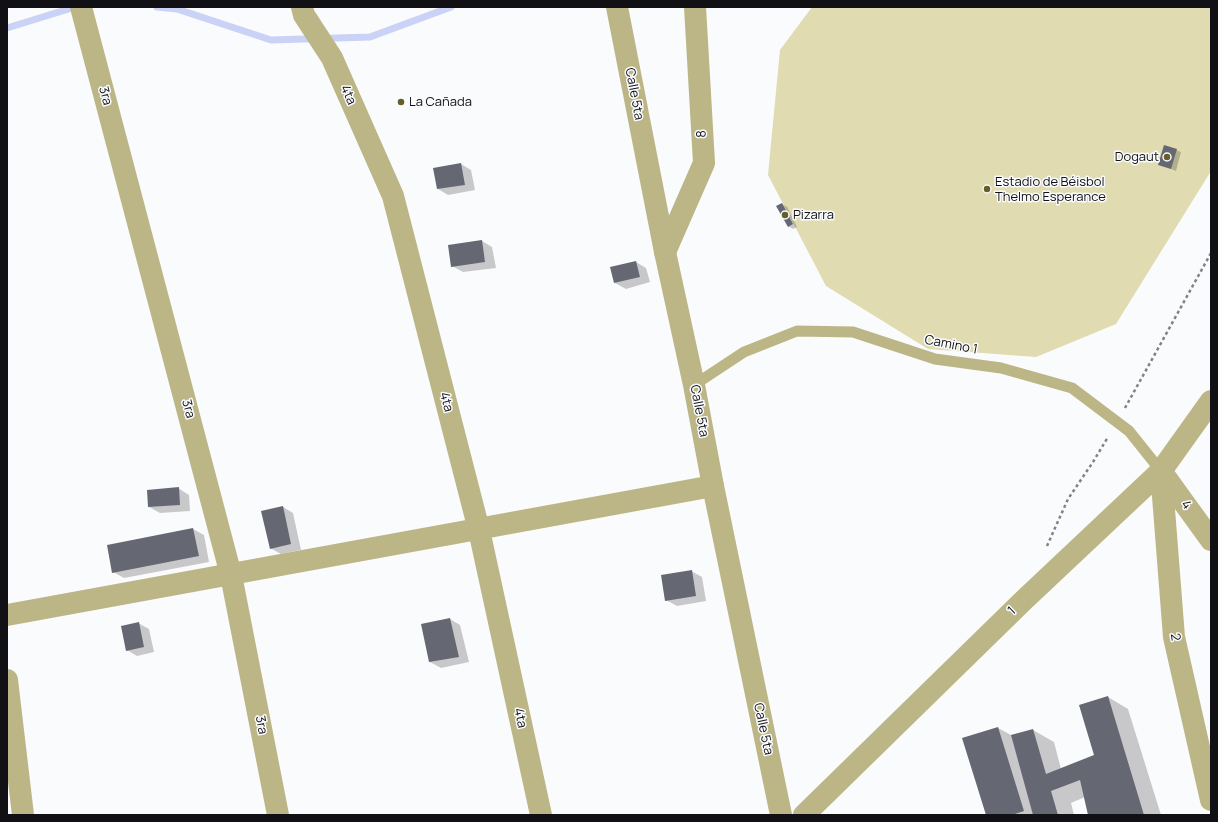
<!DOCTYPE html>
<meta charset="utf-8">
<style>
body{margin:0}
#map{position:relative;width:1218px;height:822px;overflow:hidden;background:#fafbfd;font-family:Manrope,sans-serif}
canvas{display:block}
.frame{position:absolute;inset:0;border:8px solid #111115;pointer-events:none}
</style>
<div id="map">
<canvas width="1218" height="822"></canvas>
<div class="frame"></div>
</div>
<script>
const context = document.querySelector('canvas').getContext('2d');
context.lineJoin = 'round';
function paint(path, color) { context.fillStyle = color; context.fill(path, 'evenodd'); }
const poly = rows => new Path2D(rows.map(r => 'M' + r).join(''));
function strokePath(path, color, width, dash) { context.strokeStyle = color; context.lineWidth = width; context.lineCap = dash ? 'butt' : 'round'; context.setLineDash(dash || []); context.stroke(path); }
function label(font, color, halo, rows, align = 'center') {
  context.font = font + ' Manrope,sans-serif'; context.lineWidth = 3; context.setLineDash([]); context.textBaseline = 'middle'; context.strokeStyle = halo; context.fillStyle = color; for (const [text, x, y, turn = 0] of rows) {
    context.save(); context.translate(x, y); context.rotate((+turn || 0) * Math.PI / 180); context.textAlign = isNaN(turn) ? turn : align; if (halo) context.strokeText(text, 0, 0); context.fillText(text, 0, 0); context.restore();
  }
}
const green = poly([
 [812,7,1210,7,1211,171,1116,324,1036,357,928,349,826,286,768,175,780,50]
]);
const shadow = poly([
 [1176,150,1181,152,1176,171,1159,164],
 [461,164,471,170,475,190,448,195,438,189],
 [782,204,787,207,797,227,793,229,788,226],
 [482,241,492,247,496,268,463,272,452,266],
 [636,262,646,268,650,282,626,289,615,283],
 [178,488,189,495,190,511,160,513,149,507],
 [283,507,293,513,301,550,281,554,270,548],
 [193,529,204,535,209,562,124,578,113,572],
 [691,571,702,577,706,601,677,606,666,600],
 [450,619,460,625,469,662,441,668,430,662],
 [138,623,149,629,154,652,137,656,127,650],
 [1108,697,1128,709,1161,815,1089,815,1085,797,1071,803,1074,815,987,815,998,728,1011,735,1033,730,1054,742,1061,769,1095,756]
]);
const stream = poly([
 [157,7,177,9,271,40,370,37,451,7],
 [7,28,75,7]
]);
const building = poly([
 [1164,145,1177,149,1171,169,1158,165],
 [461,163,465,185,437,189,433,168],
 [782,203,793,224,788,227,776,206],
 [482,240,485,262,451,267,448,245],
 [636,261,640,277,614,283,610,267],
 [179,487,180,505,148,507,147,490],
 [283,506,291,544,270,549,261,511],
 [193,528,199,556,112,573,107,545],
 [692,570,696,596,665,601,661,575],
 [450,618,459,657,429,662,421,624],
 [139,622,144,647,126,651,121,626],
 [1108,696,1144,815,1088,815,1080,780,1051,791,1058,815,1033,815,1011,735,1033,729,1046,774,1094,755,1079,705],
 [998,727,1024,811,1012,815,986,815,962,738]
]);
const path = poly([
 [1125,408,1211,253],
 [1047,546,1068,499,1093,462,1108,437]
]);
const service = poly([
 [694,385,744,352,797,331,853,332,935,359,1001,368,1072,388,1129,431,1161,471]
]);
const minor = poly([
 [81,7,231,575,278,815],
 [302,7,304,15,332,58,393,196,479,530,541,815],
 [665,252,704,163,695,7],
 [1161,471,1174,637,1211,800],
 [1161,471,1211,540],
 [7,615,713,486],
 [7,680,23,815],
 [804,815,1024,600,1161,471,1211,401]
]);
const tertiary = poly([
 [617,7,665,252,694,385,713,486,781,815]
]);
const markers = [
 [401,102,4,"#655e2a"],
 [1167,157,4,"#655e2a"],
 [987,189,4,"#655e2a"],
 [785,215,4,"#655e2a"]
];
const streetNames = [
 ["Calle 5ta",634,94,79],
 ["4ta",348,95,66],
 ["3ra",105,96,75],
 ["8",702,134,-93],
 ["Camino 1",951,345,11],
 ["4ta",446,402,76],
 ["3ra",188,409,75],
 ["Calle 5ta",699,411,79],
 ["4",1186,505,54],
 ["1",1012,611,-44],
 ["2",1175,637,81],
 ["4ta",520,718,78],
 ["3ra",261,725,79],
 ["Calle 5ta",763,729,78]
];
const poiNames = [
 ["La Cañada",409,102],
 ["Dogaut",1159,157,"right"],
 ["Estadio de Béisbol",995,182],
 ["Thelmo Esperance",995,197],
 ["Pizarra",793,215]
];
paint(green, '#e0dbb0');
paint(shadow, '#0003');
strokePath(stream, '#cad2f5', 7);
paint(building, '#656772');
strokePath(path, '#818285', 2.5, [3, 3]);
strokePath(service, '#bcb686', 11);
strokePath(minor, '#bcb686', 22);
strokePath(tertiary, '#bcb686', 22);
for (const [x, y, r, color] of markers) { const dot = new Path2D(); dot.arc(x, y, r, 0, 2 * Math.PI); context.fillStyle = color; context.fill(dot); strokePath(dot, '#fafbfd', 1.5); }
label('13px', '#111115', '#fafbfd', streetNames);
label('13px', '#111115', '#fafbfd', poiNames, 'left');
</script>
